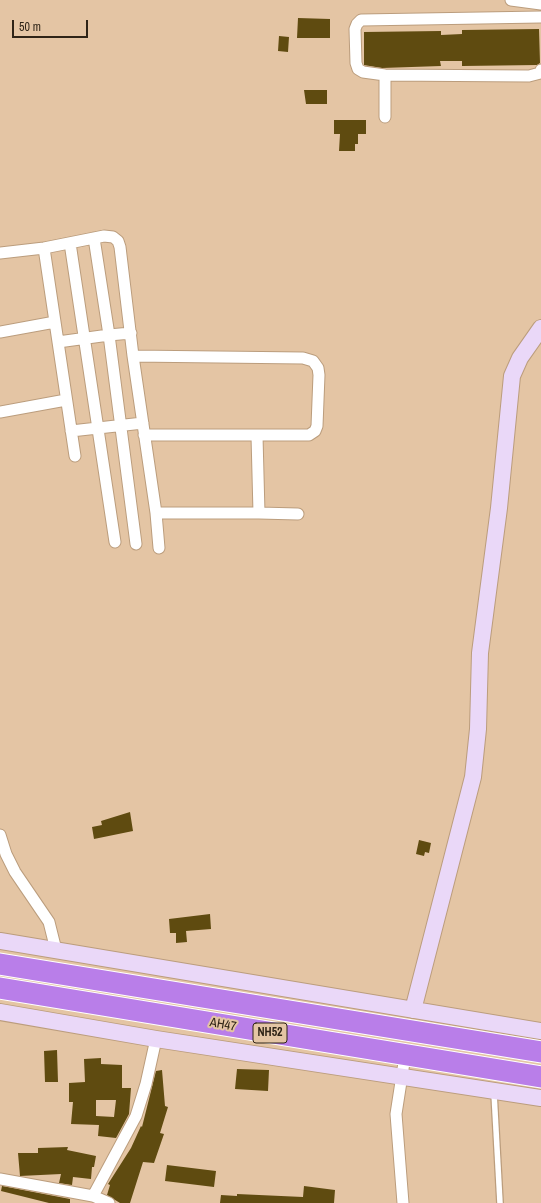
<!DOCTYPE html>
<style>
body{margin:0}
#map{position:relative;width:541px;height:1203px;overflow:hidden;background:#e4c5a4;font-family:"Archivo Narrow",sans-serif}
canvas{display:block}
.scale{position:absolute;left:12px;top:20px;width:76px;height:18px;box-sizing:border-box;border:2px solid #2f2417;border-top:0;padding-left:5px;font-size:12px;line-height:14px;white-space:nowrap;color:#2f2417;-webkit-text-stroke:3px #e4c5a4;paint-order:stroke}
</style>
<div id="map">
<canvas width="541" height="1203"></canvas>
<div class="scale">50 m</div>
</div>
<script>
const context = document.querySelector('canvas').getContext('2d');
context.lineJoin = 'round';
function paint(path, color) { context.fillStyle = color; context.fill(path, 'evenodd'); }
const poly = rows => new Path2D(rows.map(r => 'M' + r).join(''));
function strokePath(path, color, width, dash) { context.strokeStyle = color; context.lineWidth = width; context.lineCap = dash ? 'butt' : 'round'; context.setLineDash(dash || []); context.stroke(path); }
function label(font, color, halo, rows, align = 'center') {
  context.font = font + ' "Archivo Narrow",sans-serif'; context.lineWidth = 4; context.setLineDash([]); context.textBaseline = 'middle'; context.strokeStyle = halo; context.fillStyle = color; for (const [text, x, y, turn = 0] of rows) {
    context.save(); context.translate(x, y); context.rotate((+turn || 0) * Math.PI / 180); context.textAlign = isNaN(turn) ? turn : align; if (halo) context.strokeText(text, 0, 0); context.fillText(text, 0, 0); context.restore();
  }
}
const building = poly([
 [298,18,330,19,330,38,297,38],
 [539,29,540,63,537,65,462,66,462,61,440,61,441,66,382,68,364,65,364,32,441,31,441,35,462,34,462,30],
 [279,36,289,37,288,52,278,51],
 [304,90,327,90,327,104,306,104],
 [334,120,366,120,366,134,358,134,358,144,355,144,355,151,339,151,340,134,334,134],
 [130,812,133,831,94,839,92,827,102,825,101,821],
 [419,840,431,843,429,853,425,852,424,856,416,854],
 [210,914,211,929,186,931,187,942,176,943,176,933,170,933,169,919],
 [57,1050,58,1082,45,1082,44,1051],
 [101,1058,101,1064,122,1065,122,1088,131,1088,129,1114,116,1138,98,1136,99,1125,71,1124,73,1102,69,1102,69,1083,85,1082,84,1059],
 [96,1100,116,1100,114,1117,96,1116],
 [237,1069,269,1070,268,1091,235,1089],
 [162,1070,165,1106,168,1107,160,1133,164,1134,154,1163,143,1162,130,1203,120,1203,107,1195,110,1185,108,1184,131,1148,141,1126,142,1127,156,1071],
 [68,1147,67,1150,96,1156,94,1167,92,1167,91,1179,73,1177,72,1185,59,1183,61,1174,20,1176,18,1153,38,1153,38,1148],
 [167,1165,216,1171,214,1187,165,1181],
 [2,1186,70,1199,70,1203,49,1203,1,1191],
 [304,1186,335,1190,334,1203,220,1203,221,1195,237,1196,237,1194,303,1197]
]);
const lane = poly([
 [494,1093,500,1203]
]);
const street = poly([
 [511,0,541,4],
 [541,17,361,20,357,24,355,29,356,63,358,69,363,72,385,75,529,76,540,73,541,70],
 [385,117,385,75],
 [94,238,109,335,131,333],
 [70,243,115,542],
 [44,248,75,456],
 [0,253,44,248,104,236,113,237,118,241,120,247,133,356,156,513,159,548],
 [0,332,55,322],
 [58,342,109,335,136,544],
 [133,356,303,358,313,361,318,368,319,375,317,426,315,431,309,435,144,435],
 [0,412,66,400],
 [71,431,143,423],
 [156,513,259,513,257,436],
 [259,513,298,514],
 [0,835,6,854,15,872,49,922,56,950],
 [0,1179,93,1196,136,1116,146,1084,156,1039],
 [93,1196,109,1203],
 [403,1203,396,1114,405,1056]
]);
const secondary = poly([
 [0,941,541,1031],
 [413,1010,473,777,478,729,480,653,499,508,512,376,520,358,541,328],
 [0,1012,156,1039,541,1098]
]);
const highway = poly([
 [0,964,541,1052],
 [0,988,541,1077]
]);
const shields = [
 [270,1033,34]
];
const shieldNames = [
 ["NH52",270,1033]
];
const streetNames = [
 ["AH47",223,1025,10]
];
paint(building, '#5f4b10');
strokePath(lane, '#bb9d7d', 8);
strokePath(street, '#bb9d7d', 13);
strokePath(secondary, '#bb9d7d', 18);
strokePath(highway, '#fff', 23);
strokePath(lane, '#fff', 5.5);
strokePath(street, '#fff', 11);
strokePath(secondary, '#ead8f8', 16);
strokePath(highway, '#b97ee9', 21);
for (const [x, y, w] of shields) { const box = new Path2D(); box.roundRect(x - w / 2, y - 10, w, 20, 3); context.fillStyle = '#e4c5a4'; context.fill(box); strokePath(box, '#2f2417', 1); }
label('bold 12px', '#2f2417', null, shieldNames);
label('13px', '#2f2417', '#e4c5a4', streetNames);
</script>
